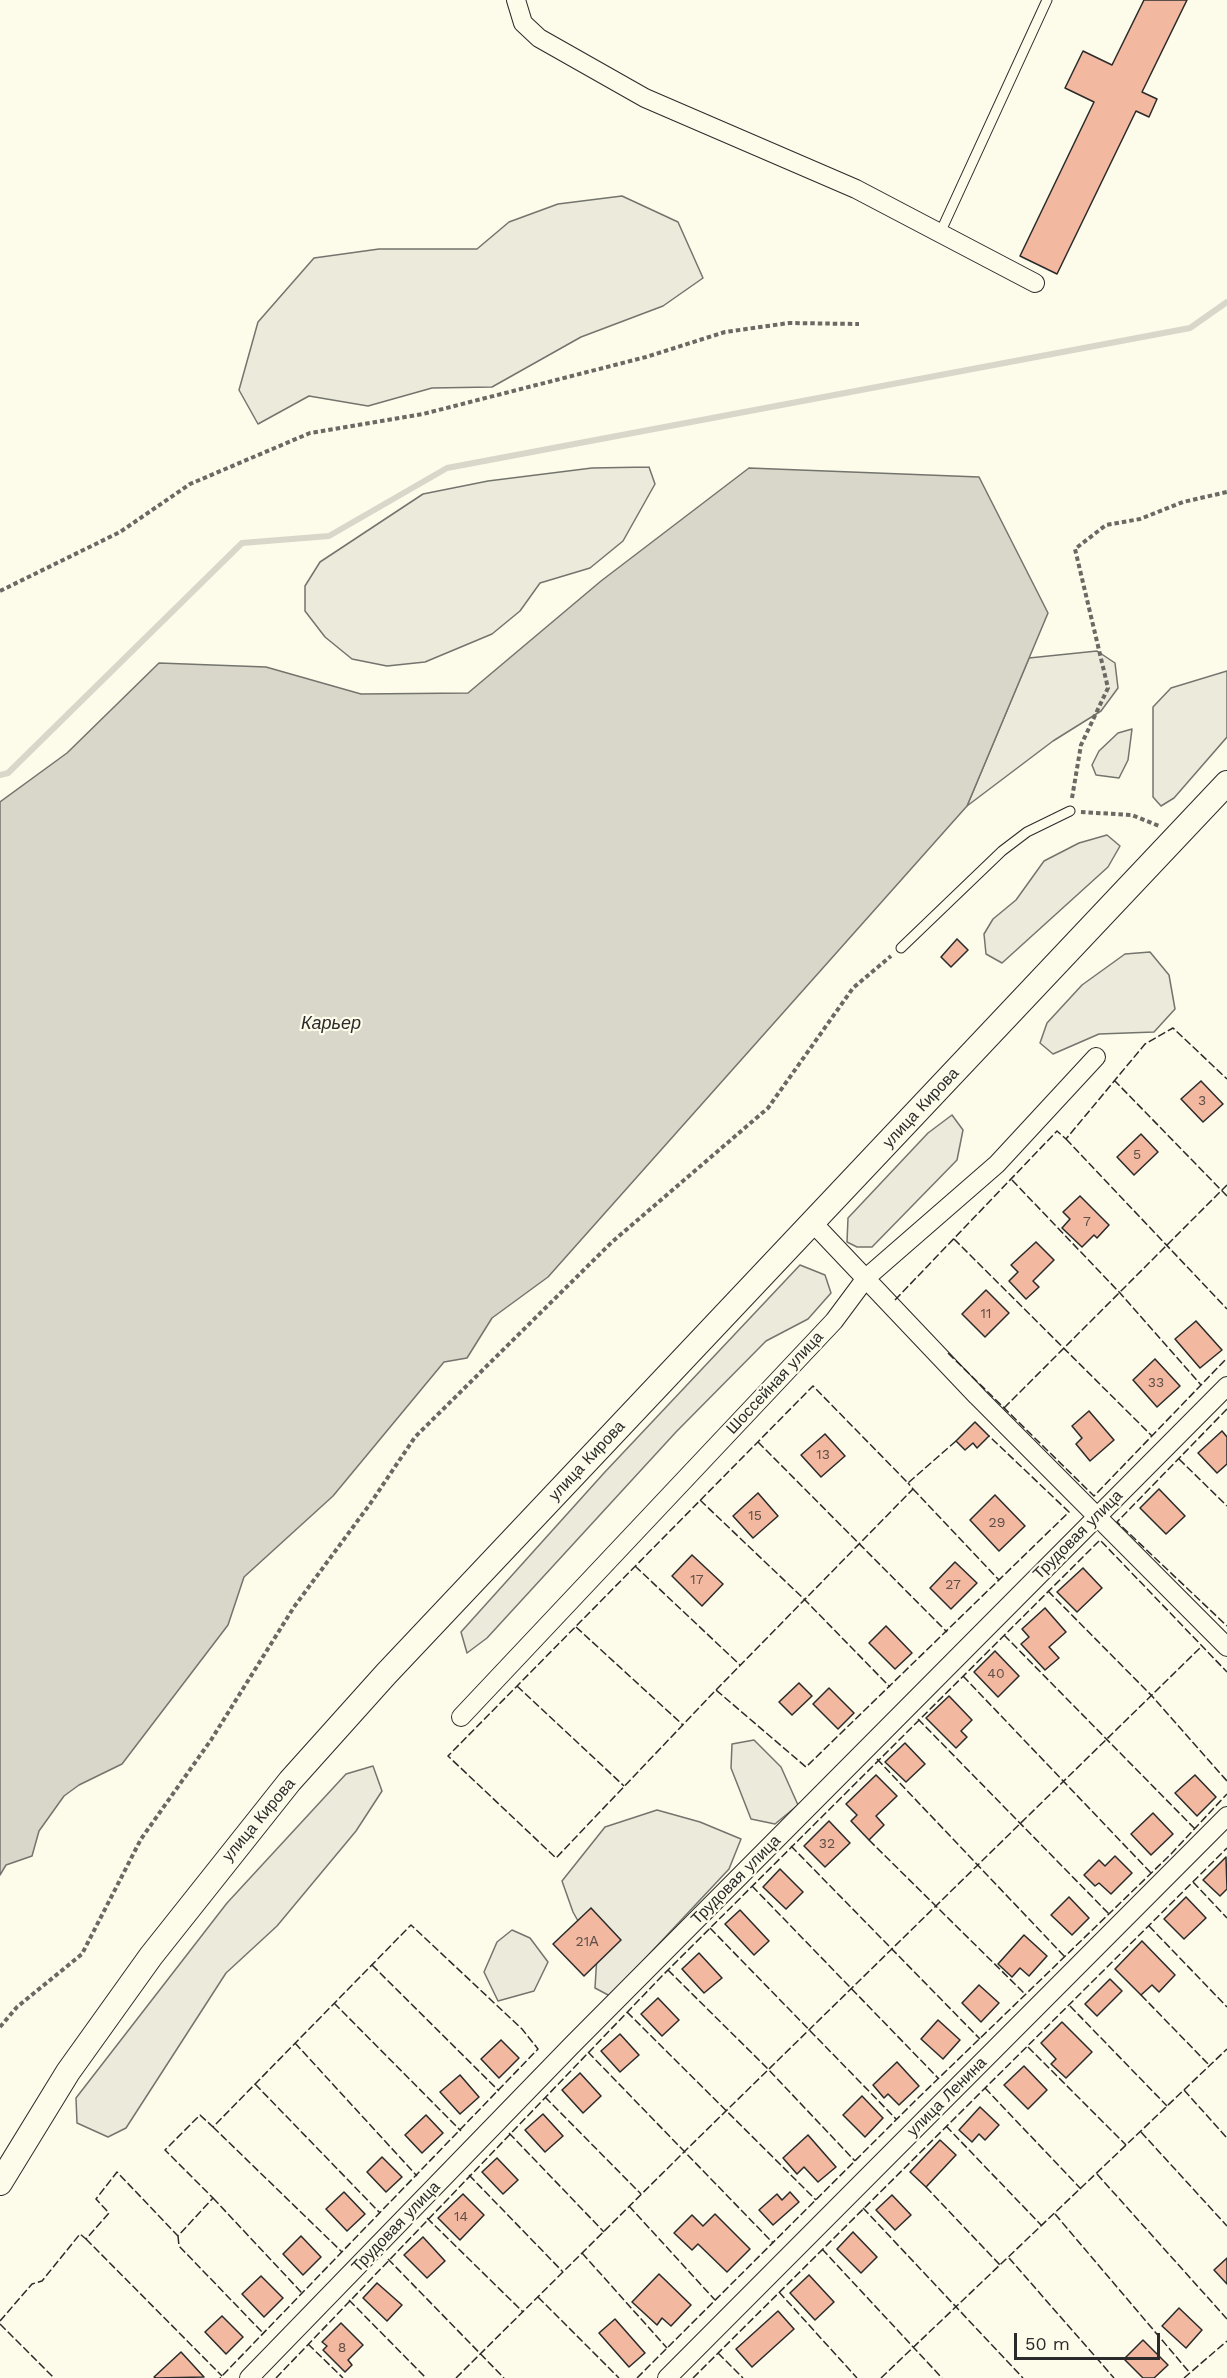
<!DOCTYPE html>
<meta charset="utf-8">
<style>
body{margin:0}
#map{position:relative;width:1227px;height:2378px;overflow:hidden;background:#fdfbea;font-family:"Work Sans",sans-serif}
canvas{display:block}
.scale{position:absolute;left:1014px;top:2333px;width:146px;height:27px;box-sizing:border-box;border:3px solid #2b2b2b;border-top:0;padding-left:8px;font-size:18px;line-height:21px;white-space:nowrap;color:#2b2b2b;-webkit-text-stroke:4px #fdfbea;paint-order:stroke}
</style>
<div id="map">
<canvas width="1227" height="2378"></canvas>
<div class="scale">50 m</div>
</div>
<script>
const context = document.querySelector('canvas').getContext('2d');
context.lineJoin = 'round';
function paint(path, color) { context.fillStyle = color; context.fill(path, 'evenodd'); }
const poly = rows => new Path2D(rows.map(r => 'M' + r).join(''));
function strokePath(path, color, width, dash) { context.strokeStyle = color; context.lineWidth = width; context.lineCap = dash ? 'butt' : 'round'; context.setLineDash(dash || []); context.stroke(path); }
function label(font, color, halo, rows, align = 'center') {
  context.font = font + ' "Work Sans",sans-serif'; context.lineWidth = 4.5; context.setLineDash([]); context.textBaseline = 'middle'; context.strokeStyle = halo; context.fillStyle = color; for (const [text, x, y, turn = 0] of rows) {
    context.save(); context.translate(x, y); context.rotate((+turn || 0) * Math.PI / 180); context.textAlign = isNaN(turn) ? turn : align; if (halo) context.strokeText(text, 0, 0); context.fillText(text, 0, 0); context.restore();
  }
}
const green = poly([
 [622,196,678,222,703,278,663,306,581,337,492,387,432,388,368,406,309,396,258,424,239,390,258,322,314,258,379,249,477,249,509,222,558,204,622,196],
 [649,467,655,484,623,541,590,568,540,583,520,611,492,634,425,662,387,666,352,659,325,637,305,611,305,586,320,562,423,494,488,481,592,468,649,467],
 [1097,651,1115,663,1118,688,1101,711,1053,741,967,806,1029,658,1097,651],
 [1227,671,1227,737,1174,798,1161,806,1153,797,1153,707,1171,688,1227,671],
 [1132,729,1128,760,1119,778,1096,775,1092,765,1099,751,1118,733,1132,729],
 [1107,835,1120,846,1108,867,1002,963,986,954,984,934,993,919,1016,900,1044,861,1079,843,1107,835],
 [1150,952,1169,975,1175,1009,1154,1032,1099,1034,1053,1054,1040,1043,1047,1023,1082,985,1125,954,1150,952],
 [952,1115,963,1130,957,1160,872,1247,857,1247,847,1242,848,1218,928,1133,952,1115],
 [800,1265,825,1275,831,1293,808,1319,766,1341,676,1432,487,1638,467,1653,461,1632,604,1473,800,1265],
 [754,1740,781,1767,798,1805,775,1824,751,1819,731,1768,732,1744,754,1740],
 [373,1766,382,1791,356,1831,277,1926,226,1973,126,2128,108,2137,77,2123,76,2098,227,1903,346,1774,373,1766],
 [657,1810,700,1822,741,1839,729,1869,610,1996,595,1988,597,1955,573,1912,562,1881,605,1827,657,1810],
 [512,1930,530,1938,548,1962,534,1991,498,2001,484,1972,497,1942,512,1930]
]);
const water = poly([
 [749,468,979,477,1048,613,967,806,548,1277,492,1318,467,1358,444,1362,333,1496,244,1577,228,1625,122,1764,79,1785,64,1796,39,1831,32,1856,6,1865,0,1875,0,802,67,753,159,663,266,667,361,694,468,693,601,581,749,468]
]);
const stream = poly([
 [0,775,8,773,242,543,329,536,447,468,1190,328,1227,302]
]);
const building = poly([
 [1144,0,1187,0,1142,92,1157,99,1149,117,1136,111,1057,274,1020,256,1094,102,1065,88,1083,51,1112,65,1144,0],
 [957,939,968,950,951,967,941,957,957,939],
 [1201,1081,1223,1104,1203,1122,1181,1099,1201,1081],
 [1141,1134,1158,1152,1134,1175,1117,1157,1141,1134],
 [1080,1196,1109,1225,1097,1238,1094,1235,1082,1247,1062,1228,1070,1219,1063,1212,1080,1196],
 [1036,1242,1054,1260,1033,1281,1039,1287,1026,1299,1009,1281,1018,1272,1011,1265,1036,1242],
 [986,1290,1009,1313,985,1337,962,1314,986,1290],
 [1196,1321,1222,1350,1200,1368,1175,1339,1196,1321],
 [1155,1359,1180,1386,1157,1407,1133,1380,1155,1359],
 [1089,1411,1114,1440,1090,1461,1076,1444,1082,1438,1072,1426,1089,1411],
 [975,1422,989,1436,977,1448,973,1443,965,1450,956,1441,975,1422],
 [1222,1431,1227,1437,1227,1464,1217,1473,1198,1453,1222,1431],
 [825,1434,845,1456,821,1477,801,1455,825,1434],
 [1159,1489,1185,1516,1166,1534,1140,1508,1159,1489],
 [758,1493,778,1516,753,1538,733,1516,758,1493],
 [995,1495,1025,1526,999,1551,970,1520,995,1495],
 [692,1555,723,1584,702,1606,672,1576,692,1555],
 [955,1562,977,1583,951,1609,930,1588,955,1562],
 [1083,1568,1102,1588,1077,1612,1057,1592,1083,1568],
 [1045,1608,1066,1632,1049,1647,1059,1658,1045,1670,1021,1644,1029,1637,1022,1629,1045,1608],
 [886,1626,912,1653,895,1669,869,1643,886,1626],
 [995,1651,1019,1676,998,1697,974,1672,995,1651],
 [799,1683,812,1696,792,1715,779,1702,799,1683],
 [829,1688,854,1713,838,1729,813,1704,829,1688],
 [949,1696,972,1720,961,1731,967,1737,956,1748,926,1718,949,1696],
 [905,1743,925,1764,906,1782,885,1762,905,1743],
 [876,1775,897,1796,876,1816,884,1825,869,1840,851,1821,857,1815,846,1804,876,1775],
 [1195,1775,1216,1797,1197,1816,1175,1793,1195,1775],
 [1153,1813,1173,1834,1151,1855,1131,1834,1153,1813],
 [829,1821,850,1843,825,1867,804,1846,829,1821],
 [1115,1856,1132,1873,1111,1894,1099,1883,1095,1886,1084,1875,1099,1860,1105,1866,1115,1856],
 [1226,1857,1227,1889,1220,1896,1203,1880,1226,1857],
 [780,1869,803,1892,786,1909,763,1887,780,1869],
 [1069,1897,1089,1918,1072,1935,1051,1915,1069,1897],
 [1186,1897,1206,1918,1184,1939,1164,1919,1186,1897],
 [591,1908,621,1940,584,1976,553,1944,591,1908],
 [740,1910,769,1941,754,1955,725,1924,740,1910],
 [1024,1935,1047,1956,1029,1976,1020,1968,1012,1977,998,1964,1024,1935],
 [1142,1941,1175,1975,1159,1992,1152,1985,1141,1995,1115,1969,1142,1941],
 [699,1953,722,1978,704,1993,682,1969,699,1953],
 [1110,1979,1122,1991,1097,2016,1085,2004,1110,1979],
 [979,1985,999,2003,981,2022,962,2003,979,1985],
 [658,1998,679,2020,662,2036,641,2014,658,1998],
 [938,2020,960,2040,943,2059,921,2039,938,2020],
 [1062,2022,1092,2052,1066,2078,1051,2064,1056,2059,1041,2043,1062,2022],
 [620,2034,639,2055,620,2072,601,2051,620,2034],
 [501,2040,519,2058,499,2078,481,2059,501,2040],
 [897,2062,919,2086,899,2105,888,2094,884,2098,873,2085,897,2062],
 [1024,2066,1047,2090,1028,2109,1004,2085,1024,2066],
 [580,2073,601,2096,583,2113,562,2090,580,2073],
 [460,2075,479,2097,460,2114,440,2092,460,2075],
 [862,2096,883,2118,865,2137,843,2115,862,2096],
 [980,2107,999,2125,985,2140,979,2134,972,2142,959,2130,980,2107],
 [543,2114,563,2136,545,2152,525,2130,543,2114],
 [426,2115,443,2133,422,2153,405,2135,426,2115],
 [808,2135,836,2167,818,2182,804,2167,797,2174,783,2158,808,2135],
 [940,2140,956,2155,926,2187,910,2172,940,2140],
 [382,2157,402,2177,386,2192,367,2172,382,2157],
 [497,2158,518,2180,503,2194,482,2172,497,2158],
 [344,2192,365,2214,347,2231,326,2209,344,2192],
 [790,2192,799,2202,773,2225,759,2210,777,2194,782,2200,790,2192],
 [463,2194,484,2215,460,2240,438,2218,463,2194],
 [892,2195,911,2215,895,2230,876,2210,892,2195],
 [715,2214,750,2249,727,2272,698,2244,692,2250,674,2233,692,2215,703,2226,715,2214],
 [853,2232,877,2257,861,2273,837,2249,853,2232],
 [301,2236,321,2257,303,2275,283,2254,301,2236],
 [423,2237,445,2261,427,2278,404,2255,423,2237],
 [1227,2258,1227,2284,1214,2270,1227,2258],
 [659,2274,691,2305,671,2326,662,2318,657,2325,632,2302,659,2274],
 [809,2275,834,2302,815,2320,790,2293,809,2275],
 [261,2276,283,2298,264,2317,242,2294,261,2276],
 [377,2283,402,2305,387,2321,363,2298,377,2283],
 [1179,2308,1202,2330,1186,2348,1162,2326,1179,2308],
 [778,2311,794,2329,752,2367,736,2349,778,2311],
 [222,2316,243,2337,226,2354,205,2332,222,2316],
 [615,2319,645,2353,629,2367,599,2333,615,2319],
 [341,2323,363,2345,348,2360,352,2365,345,2372,323,2350,327,2346,322,2342,341,2323],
 [1143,2340,1168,2365,1154,2378,1143,2378,1124,2359,1143,2340],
 [181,2352,204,2377,156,2378,154,2377,181,2352]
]);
const path = poly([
 [0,591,120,532,190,484,310,433,423,414,646,357,725,332,789,323,859,324],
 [1072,798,1081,745,1108,688,1075,549,1106,525,1140,519,1183,502,1227,492],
 [1081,812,1132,815,1159,826],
 [0,2027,17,2007,82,1954,141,1839,211,1740,294,1607,370,1504,415,1437,612,1242,768,1108,853,988,891,956]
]);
const lane = poly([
 [940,233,1047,0],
 [901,948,1002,851,1027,832,1070,811]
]);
const street = poly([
 [516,0,523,23,539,38,645,98,856,189,1035,283],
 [812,1222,977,1396,1227,1647],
 [461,1717,834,1321,866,1278,997,1164,1096,1057],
 [249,2378,573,2044,1227,1386],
 [667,2378,1227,1816]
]);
const secondary = poly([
 [0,2183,68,2072,151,1956,290,1781,386,1674,1227,783]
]);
const fence = poly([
 [1114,1080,1227,1196],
 [1066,1139,1227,1309],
 [1012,1180,1120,1293,1201,1385],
 [954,1239,1152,1436],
 [895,1300,1057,1131,1066,1139,1145,1044,1173,1028,1227,1079],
 [948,1353,1094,1496,1227,1358],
 [1004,1408,1227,1185],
 [1227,1409,1117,1522,1227,1626],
 [956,1441,908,1483,813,1386,448,1756,556,1858,716,1690,806,1767,1069,1512,989,1436],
 [758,1442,947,1632],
 [1179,1459,1227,1506],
 [913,1489,999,1580],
 [700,1500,805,1600,890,1687],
 [635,1566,740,1665],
 [1048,1591,1152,1696,1227,1781],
 [576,1627,683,1725],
 [1004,1635,1195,1829],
 [963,1676,1151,1873],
 [517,1686,624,1786],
 [716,1690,913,1489,908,1483],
 [918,1719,1109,1914],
 [877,1759,1065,1957],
 [869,1840,1025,1994],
 [791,1846,980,2039],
 [1193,1882,1227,1918],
 [752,1886,938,2078],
 [1149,1926,1227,2007],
 [710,1928,896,2119],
 [372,1965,499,2091],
 [668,1970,768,2069,855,2161],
 [1141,1995,1210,2066],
 [334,2003,461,2131],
 [1070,2006,1167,2106],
 [627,2012,816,2200],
 [295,2043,417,2176],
 [1028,2047,1126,2145],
 [588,2052,773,2243],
 [255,2084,380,2213],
 [985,2088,1081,2189],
 [1184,2090,1227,2138],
 [545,2097,641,2194],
 [946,2126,1042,2226],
 [213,2127,342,2252],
 [1141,2132,1227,2226],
 [509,2133,604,2232],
 [1097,2174,1227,2319],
 [469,2175,563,2272],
 [926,2187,1000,2265],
 [213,2198,302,2293],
 [629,2206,715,2300],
 [863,2208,1023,2378],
 [1055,2214,1190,2373],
 [427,2218,523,2312],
 [178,2236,179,2246,263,2333],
 [86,2239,222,2376],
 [822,2249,942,2378],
 [582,2253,667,2348],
 [1009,2258,1114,2378],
 [388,2259,504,2378],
 [779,2292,857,2378],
 [538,2297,619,2378],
 [349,2300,426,2378],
 [0,2321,32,2284,42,2281,80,2234,86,2239,109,2213,96,2199,117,2172,178,2236,213,2198,165,2150,200,2115,213,2127,411,1925,522,2029,538,2049,220,2378],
 [0,2324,54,2378],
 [308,2344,343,2378],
 [718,2353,743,2378],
 [276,2378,662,1976,1100,1540,1227,1672],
 [456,2378,685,2151,1202,1646],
 [637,2378,914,2102,1171,1854,1227,1794],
 [693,2378,1227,1848],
 [881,2378,1227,2049],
 [1184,2378,1227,2341]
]);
const numberNames = [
 ["3",1202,1101],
 ["5",1137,1155],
 ["7",1087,1222],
 ["11",986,1314],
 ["33",1156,1383],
 ["13",823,1455],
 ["15",755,1516],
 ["29",997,1523],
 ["17",697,1580],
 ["27",953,1585],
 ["40",996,1674],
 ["32",827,1844],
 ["21А",587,1942],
 ["14",461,2217],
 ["8",342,2348]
];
const streetNames = [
 ["улица Кирова",921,1108,-47],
 ["Шоссейная улица",775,1383,-47],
 ["улица Кирова",587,1461,-47],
 ["Трудовая улица",1078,1535,-45],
 ["улица Кирова",259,1820,-50],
 ["Трудовая улица",736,1880,-45],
 ["улица Ленина",947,2097,-45],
 ["Трудовая улица",396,2227,-46]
];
const waterNames = [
 ["Карьер",331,1024]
];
paint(green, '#ecebdb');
strokePath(green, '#74746e', 1.5);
paint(water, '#d8d7c9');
strokePath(water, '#74746e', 1.5);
strokePath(stream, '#d8d7c9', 6);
paint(building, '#f2b8a0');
strokePath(building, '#2b2b2b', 1.5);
strokePath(lane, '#2b2b2b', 11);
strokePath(street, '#2b2b2b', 20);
strokePath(secondary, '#2b2b2b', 26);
strokePath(path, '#6a6964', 4, [4.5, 3]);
strokePath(lane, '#fdfbea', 9);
strokePath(street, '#fdfbea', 18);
strokePath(secondary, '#fdfbea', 24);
strokePath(fence, '#2b2b2b', 1.5, [8, 3]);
label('14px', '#5d4e48', null, numberNames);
label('16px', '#2b2b2b', '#fdfbea', streetNames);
label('italic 18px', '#2b2b2b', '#fdfbea', waterNames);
</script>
